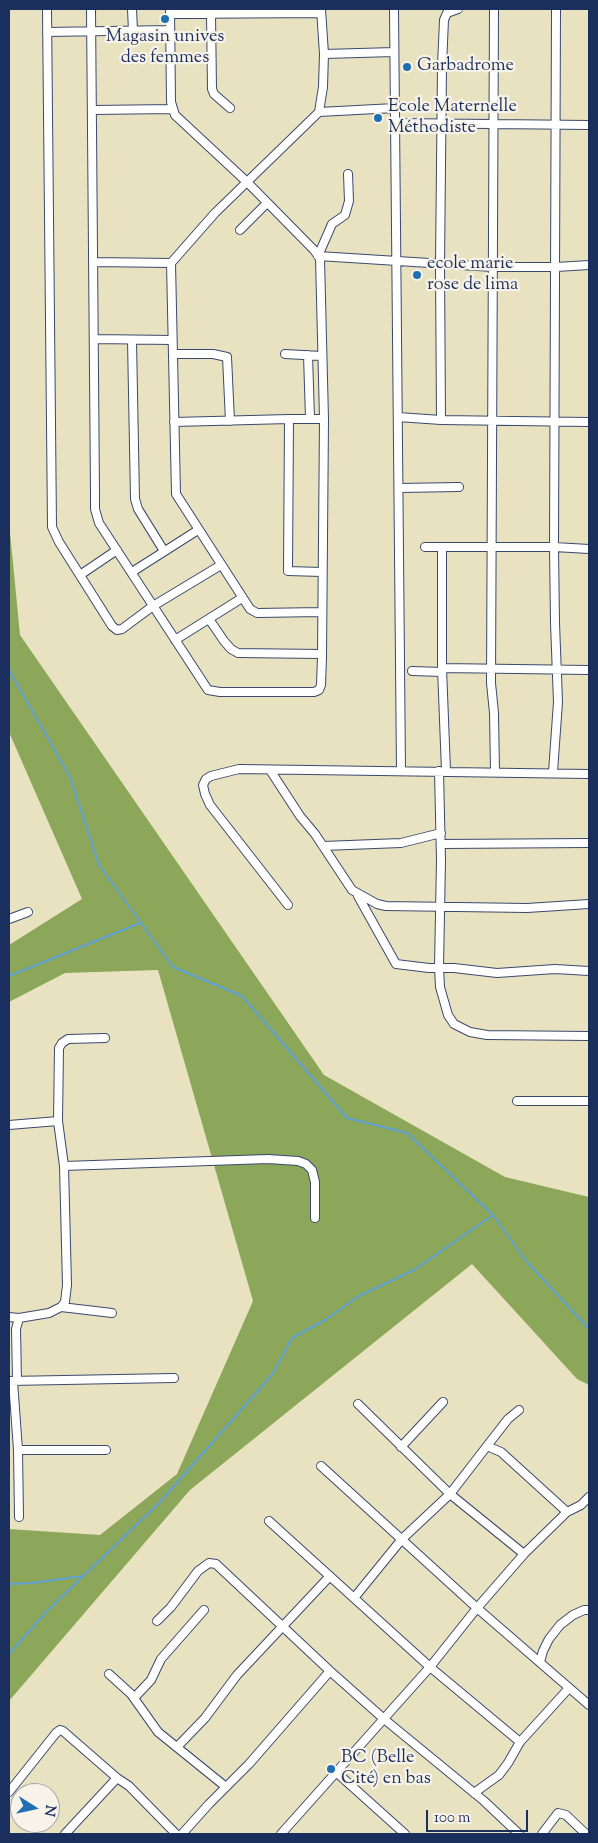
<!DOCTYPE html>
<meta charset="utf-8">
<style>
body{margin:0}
#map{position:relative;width:598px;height:1843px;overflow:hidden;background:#e9e2c1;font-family:"Sorts Mill Goudy",serif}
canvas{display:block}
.frame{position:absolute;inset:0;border:10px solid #1b2f5e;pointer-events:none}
.north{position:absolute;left:10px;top:1783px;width:50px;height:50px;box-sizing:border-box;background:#f7f3e8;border:1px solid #9fa5b1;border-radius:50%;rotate:100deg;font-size:14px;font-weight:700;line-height:20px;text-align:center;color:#1b2f5e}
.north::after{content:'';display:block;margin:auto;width:18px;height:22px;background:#1f6fb2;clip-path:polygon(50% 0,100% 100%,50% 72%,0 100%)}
.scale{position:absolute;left:426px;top:1810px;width:102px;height:22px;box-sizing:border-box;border:2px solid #1b2f5e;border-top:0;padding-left:6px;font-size:15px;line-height:18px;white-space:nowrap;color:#1b2f5e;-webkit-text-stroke:4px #f7f3e8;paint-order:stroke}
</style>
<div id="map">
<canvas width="598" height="1843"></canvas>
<div class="frame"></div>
<div class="north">N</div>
<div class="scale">100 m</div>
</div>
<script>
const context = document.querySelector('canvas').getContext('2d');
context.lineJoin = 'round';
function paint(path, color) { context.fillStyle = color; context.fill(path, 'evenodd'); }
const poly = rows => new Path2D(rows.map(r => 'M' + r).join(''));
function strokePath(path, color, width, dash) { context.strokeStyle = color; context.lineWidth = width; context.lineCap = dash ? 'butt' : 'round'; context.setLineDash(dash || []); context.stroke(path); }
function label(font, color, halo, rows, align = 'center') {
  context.font = font + ' "Sorts Mill Goudy",serif'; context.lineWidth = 4.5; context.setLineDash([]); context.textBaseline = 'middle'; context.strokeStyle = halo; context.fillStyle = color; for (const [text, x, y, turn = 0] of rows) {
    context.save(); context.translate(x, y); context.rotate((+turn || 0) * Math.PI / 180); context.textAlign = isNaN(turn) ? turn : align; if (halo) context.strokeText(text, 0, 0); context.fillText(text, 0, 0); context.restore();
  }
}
const forest = poly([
 [9,522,20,635,324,1075,505,1177,589,1197,589,1385,577,1379,472,1264,190,1490,9,1701,9,1529,100,1535,177,1474,253,1301,158,970,65,973,9,1002,9,945,82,899,9,732]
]);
const stream = poly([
 [9,670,70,777,99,865,173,967,242,996,347,1118,407,1133,493,1215,527,1262,589,1329],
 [9,976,140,923],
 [9,1584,32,1583,83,1576],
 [9,1654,48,1610,159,1503,264,1384,274,1372,292,1338,325,1320,359,1296,414,1270,493,1215]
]);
const minor = poly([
 [47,9,52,527,59,542,112,626,117,630,122,629,153,606,221,565],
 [91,9,95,494,95,509,99,523,208,690,220,692,314,692,319,690,321,685,322,657,324,419,320,258,314,250,247,182,175,115,171,102,170,9],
 [132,9,133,31],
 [321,9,324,54,323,87,319,112,215,213,171,263,176,494,250,609,257,613,321,612],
 [394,9,401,771],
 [494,9,491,683,494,713,495,772],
 [170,14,321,13],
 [211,14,212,89,214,94,230,108],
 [47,32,170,30],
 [324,54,394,52],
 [92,110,172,109],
 [319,112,395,108],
 [395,123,589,125],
 [348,174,349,201,345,215,332,224,318,256,493,267,556,267,589,265],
 [240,230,267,203],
 [94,262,171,263],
 [94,339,172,340],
 [132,340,135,499,138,509,164,551],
 [173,354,213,354,227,357,230,421],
 [285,354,321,356],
 [308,355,310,418],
 [398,417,441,420,589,422],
 [289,419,324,419],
 [441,420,440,265,442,66,444,20,447,13,458,9],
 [174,422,289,419,288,571,322,572],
 [399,488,459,487],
 [425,547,554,547,589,549],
 [442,547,442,668,446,771],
 [132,572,198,530],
 [80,575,117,550],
 [209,619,224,641,231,649,238,653,322,654],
 [175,640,242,598],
 [442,668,589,670],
 [412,671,442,672],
 [270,770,300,816,315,834,352,890,377,904,386,906,527,908,589,904],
 [439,771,441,860,439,967,440,987,448,1015,454,1024,470,1032,487,1035,589,1036],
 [553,772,558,702,555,623,554,547,556,9],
 [441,844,589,843],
 [323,846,401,843,441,833],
 [358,896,396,964,429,968,454,968,497,973,555,969,589,971],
 [288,905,210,805,205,794,203,785,206,779,211,776,239,769,589,774],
 [9,919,28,912],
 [105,1038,68,1039,62,1043,59,1048,58,1121,64,1166,268,1159,298,1161,306,1164,312,1170,315,1182,315,1218],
 [517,1101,589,1101],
 [9,1125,58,1121],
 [61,1307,112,1313],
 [9,1317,19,1318],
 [9,1381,174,1378],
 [13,1381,18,1450,106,1450],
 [17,1381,16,1329,19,1318,49,1313,61,1307,65,1302,67,1285,64,1166],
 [358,1404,450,1494,524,1554],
 [487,1446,508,1419,519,1410],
 [401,1447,443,1402],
 [18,1450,19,1517],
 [321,1466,477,1608,589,1705],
 [269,1521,430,1667,520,1742],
 [354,1598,402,1539,450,1494,487,1446,501,1452,567,1512],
 [157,1621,171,1607,198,1571,209,1563,216,1564,330,1671,384,1719,484,1801,519,1834],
 [540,1662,543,1651,549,1639,560,1625,573,1615,584,1610,589,1610],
 [109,1674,131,1694,158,1732,226,1787],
 [134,1698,151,1680,161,1659,204,1610],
 [177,1747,205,1718,237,1675,330,1576],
 [336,1772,405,1834],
 [9,1792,56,1733,60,1730,63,1731,117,1778,129,1786,176,1834],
 [474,1793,499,1775,508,1763,520,1742,569,1688],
 [65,1834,117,1778],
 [182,1834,209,1804,249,1764,330,1671],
 [281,1834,430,1667,477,1608,524,1554,567,1512,581,1505,589,1497],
 [542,1834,558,1813,566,1815,586,1834]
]);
const markers = [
 [165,19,5,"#1f6fb2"],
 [407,67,5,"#1f6fb2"],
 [378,118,5,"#1f6fb2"],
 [417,275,5,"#1f6fb2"],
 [331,1769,5,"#1f6fb2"]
];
const poiNames = [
 ["Magasin unives",165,38,"center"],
 ["des femmes",165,59,"center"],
 ["Garbadrome",417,67],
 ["Ecole Maternelle",388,108],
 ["Méthodiste",388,129],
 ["ecole marie",427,265],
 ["rose de lima",427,286],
 ["BC (Belle",341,1759],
 ["Cité) en bas",341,1780]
];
paint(forest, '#8ca75a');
strokePath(stream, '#61a2d4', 2);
strokePath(minor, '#3a4a6d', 10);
strokePath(minor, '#fff', 8);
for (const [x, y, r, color] of markers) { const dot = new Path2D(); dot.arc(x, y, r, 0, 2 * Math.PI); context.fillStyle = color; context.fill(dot); strokePath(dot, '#f7f3e8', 2); }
label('18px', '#1b2f5e', '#f7f3e8', poiNames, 'left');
</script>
